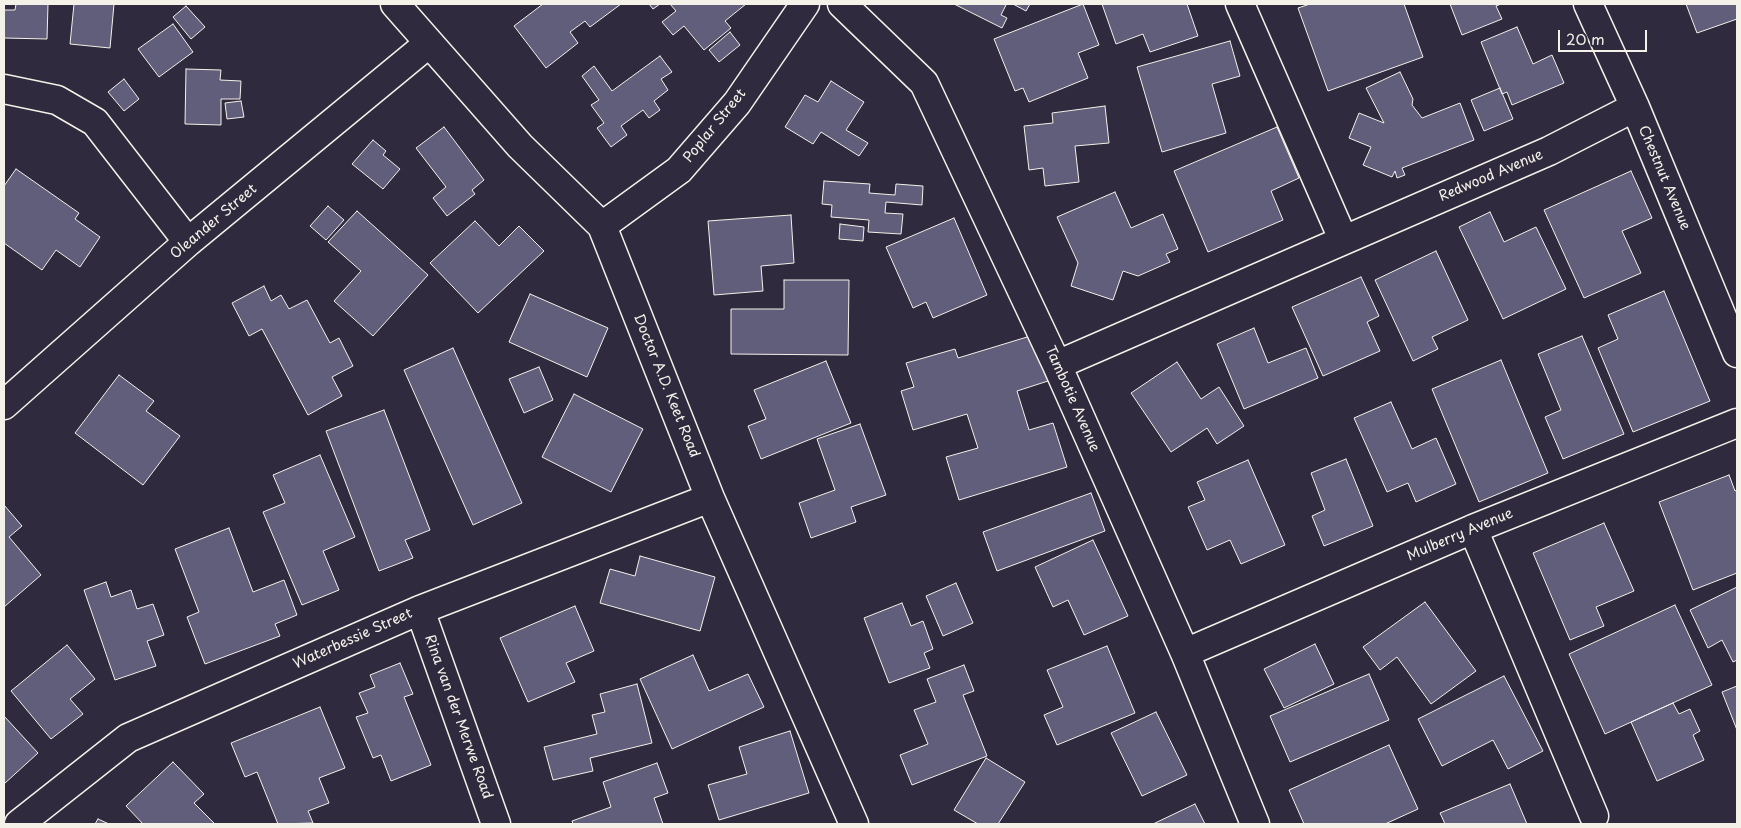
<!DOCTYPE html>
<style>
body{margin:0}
#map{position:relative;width:1741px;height:828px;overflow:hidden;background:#2f2a3d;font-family:"Playpen Sans",sans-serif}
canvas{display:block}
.frame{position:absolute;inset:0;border:5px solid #f4f1e8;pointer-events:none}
.scale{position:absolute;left:1558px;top:30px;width:89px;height:22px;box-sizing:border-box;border:2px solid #f4f1e8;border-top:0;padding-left:6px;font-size:15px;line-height:18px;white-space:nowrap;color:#f4f1e8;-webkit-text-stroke:4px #2f2a3d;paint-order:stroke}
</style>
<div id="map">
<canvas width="1741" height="828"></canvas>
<div class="frame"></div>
<div class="scale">20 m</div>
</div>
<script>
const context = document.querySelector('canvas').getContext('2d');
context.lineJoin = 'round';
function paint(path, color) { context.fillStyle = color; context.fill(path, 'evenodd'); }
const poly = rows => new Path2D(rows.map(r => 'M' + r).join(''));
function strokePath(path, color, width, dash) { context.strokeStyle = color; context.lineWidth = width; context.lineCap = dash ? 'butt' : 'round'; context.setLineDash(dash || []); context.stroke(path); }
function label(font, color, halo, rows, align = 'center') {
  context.font = font + ' "Playpen Sans",sans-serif'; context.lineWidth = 4; context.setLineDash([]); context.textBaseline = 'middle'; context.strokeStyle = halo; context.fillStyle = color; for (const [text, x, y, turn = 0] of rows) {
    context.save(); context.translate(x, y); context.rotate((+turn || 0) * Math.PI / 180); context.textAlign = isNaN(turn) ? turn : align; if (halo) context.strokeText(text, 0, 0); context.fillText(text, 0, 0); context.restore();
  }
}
const building = poly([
 [16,4,48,4,47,39,4,38,4,10,15,10,16,4],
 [74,4,114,4,110,48,70,44,74,4],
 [543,4,621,4,590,27,585,21,570,32,578,43,546,68,514,26,543,4],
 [649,4,660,4,653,9,649,4],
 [670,4,746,4,725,21,731,28,704,50,684,26,673,35,662,22,676,11,670,4],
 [954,4,1003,4,1006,5,1001,15,1007,18,1002,28,954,4],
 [1013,4,1030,4,1026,11,1013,4],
 [1083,4,1099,45,1078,53,1088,78,1029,102,1023,88,1015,91,994,39,1083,4],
 [1102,4,1187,4,1198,36,1150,52,1143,34,1116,44,1102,4],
 [1310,4,1404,4,1423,57,1328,91,1298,8,1310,4],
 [1450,4,1501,4,1496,6,1502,19,1462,35,1450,4],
 [1686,4,1737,4,1737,19,1697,33,1686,4],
 [186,6,205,27,191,39,173,17,186,6],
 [173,24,193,52,159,77,138,49,173,24],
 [1517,27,1533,64,1552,55,1564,83,1512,105,1507,92,1502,94,1481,42,1517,27],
 [730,32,740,45,719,62,709,50,730,32],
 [1230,41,1240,76,1212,84,1226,133,1162,152,1137,67,1230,41],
 [660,56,672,72,661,79,668,90,654,101,660,110,649,118,643,110,621,126,627,135,611,147,597,128,604,123,591,105,599,100,582,76,594,66,612,91,660,56],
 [186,69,221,70,220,80,241,81,240,99,221,99,221,125,185,124,186,69],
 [1400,72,1413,99,1412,105,1422,118,1460,103,1474,140,1402,168,1405,175,1397,178,1395,171,1392,177,1363,165,1371,147,1349,138,1359,113,1384,123,1366,88,1400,72],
 [124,79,139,99,124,111,108,92,124,79],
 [831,81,864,102,846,130,868,143,859,156,821,132,813,144,785,127,805,95,818,102,831,81],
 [1500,88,1513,119,1484,131,1471,100,1500,88],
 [241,101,244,117,227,119,225,103,241,101],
 [1105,106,1109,143,1075,146,1079,182,1045,186,1043,168,1029,170,1024,126,1053,123,1052,113,1105,106],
 [444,127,484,180,472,190,475,194,447,216,433,198,446,187,416,148,444,127],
 [1277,127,1299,178,1271,191,1283,220,1208,252,1174,171,1277,127],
 [373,140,386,151,383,155,400,169,383,189,352,164,373,140],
 [16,169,79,213,75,219,100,237,80,267,56,250,42,270,4,243,4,186,16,169],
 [1631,171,1652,218,1622,231,1641,273,1584,298,1544,210,1631,171],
 [824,181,870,184,869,193,895,195,896,184,923,186,922,205,886,202,885,213,903,214,901,234,868,232,869,220,831,217,832,205,822,204,824,181],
 [1115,192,1131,228,1163,214,1178,249,1166,254,1170,262,1138,276,1123,271,1113,300,1071,286,1078,263,1057,217,1115,192],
 [328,206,344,220,326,240,310,226,328,206],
 [357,211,428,275,373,336,334,301,361,271,328,242,357,211],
 [1490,212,1504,242,1536,227,1566,289,1503,319,1459,227,1490,212],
 [791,215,794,263,761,266,763,291,714,295,708,221,791,215],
 [954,218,987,295,933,318,926,302,913,308,886,247,954,218],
 [475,221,499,246,519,226,544,251,478,313,430,263,475,221],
 [840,224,864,227,863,241,839,239,840,224],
 [1436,251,1468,320,1432,337,1438,349,1413,361,1375,280,1436,251],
 [1361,277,1379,316,1367,322,1380,351,1323,376,1292,307,1361,277],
 [784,280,849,280,848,355,731,354,731,309,784,309,784,280],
 [264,286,271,301,281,295,289,309,307,300,330,343,339,338,353,366,332,377,342,396,308,415,262,329,249,336,232,303,264,286],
 [1664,291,1710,401,1633,432,1598,348,1618,339,1608,315,1664,291],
 [530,294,608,328,587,377,509,342,530,294],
 [1254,328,1268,363,1306,348,1318,378,1244,409,1217,344,1254,328],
 [1037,334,1051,380,1017,391,1029,430,1053,423,1067,467,959,500,946,457,978,448,967,414,913,430,901,391,914,387,906,363,955,349,958,358,1037,334],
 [1582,336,1624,434,1563,459,1545,417,1561,410,1538,354,1582,336],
 [453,348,522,503,473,525,404,370,453,348],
 [1501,360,1548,473,1479,502,1432,389,1501,360],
 [826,361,851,423,761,459,748,426,766,419,754,390,826,361],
 [1177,362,1201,399,1219,387,1244,426,1217,444,1207,428,1171,452,1131,393,1177,362],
 [539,367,553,400,524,413,509,379,539,367],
 [119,375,154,401,146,411,180,436,143,485,75,433,119,375],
 [574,394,643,429,611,492,542,457,574,394],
 [1391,402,1412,449,1436,438,1456,484,1416,502,1408,483,1387,492,1354,418,1391,402],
 [384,410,430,530,405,540,413,558,379,571,326,431,384,410],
 [860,424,886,495,851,507,856,522,811,538,799,503,835,490,817,439,860,424],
 [320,455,355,537,323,551,339,590,302,605,263,512,285,503,273,475,320,455],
 [1346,459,1373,526,1324,546,1312,516,1325,510,1311,473,1346,459],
 [1248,460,1285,545,1241,564,1230,540,1207,550,1188,507,1205,500,1197,482,1248,460],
 [1729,475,1735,491,1737,490,1737,573,1693,590,1659,502,1729,475],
 [1091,493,1105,531,997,571,983,532,1091,493],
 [4,505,22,526,9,537,41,575,4,607,4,505],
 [1604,523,1634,591,1596,607,1604,626,1570,640,1533,553,1604,523],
 [229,528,253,592,284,580,297,615,275,624,280,636,205,664,187,617,199,612,175,549,229,528],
 [1093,540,1128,616,1084,635,1068,600,1053,607,1035,567,1093,540],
 [640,556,715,577,700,631,600,603,610,569,635,576,640,556],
 [106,582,111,597,131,590,137,609,153,604,164,635,147,641,156,666,115,680,84,590,106,582],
 [956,583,973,623,943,636,926,596,956,583],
 [1737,587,1737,660,1733,662,1722,640,1708,648,1690,610,1737,587],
 [1425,602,1476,671,1431,704,1397,657,1380,670,1363,647,1425,602],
 [902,603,911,626,923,621,933,649,924,653,930,668,889,683,864,618,902,603],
 [1675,605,1712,685,1605,734,1569,654,1675,605],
 [575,606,594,651,566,663,575,682,528,702,500,638,575,606],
 [1315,644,1334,684,1284,708,1264,669,1315,644],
 [67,645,95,679,70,699,83,714,51,739,11,691,67,645],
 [1107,646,1135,713,1057,745,1044,715,1063,707,1047,670,1107,646],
 [693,655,709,691,748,674,764,707,672,749,640,679,693,655],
 [400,663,413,694,404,697,431,765,391,781,381,755,373,758,356,717,368,713,359,693,375,687,370,675,400,663],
 [964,665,974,691,963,695,987,756,912,785,900,755,928,744,914,710,936,702,927,679,964,665],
 [1369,674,1389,720,1290,762,1270,716,1369,674],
 [1504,676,1543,751,1508,769,1493,740,1442,766,1418,719,1504,676],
 [637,684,652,743,590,758,593,771,553,780,544,747,597,734,592,715,605,712,600,694,637,684],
 [1737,686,1737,730,1722,692,1737,686],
 [1673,703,1679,714,1690,709,1700,731,1693,735,1704,760,1657,781,1631,722,1673,703],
 [320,707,345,768,319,778,329,803,308,811,313,823,278,824,257,772,245,777,231,743,320,707],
 [1156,712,1187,775,1142,796,1111,733,1156,712],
 [4,716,38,753,4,784,4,716],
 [790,731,809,793,719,820,708,785,747,774,739,747,790,731],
 [1389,745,1418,809,1385,824,1304,824,1289,790,1389,745],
 [986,758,1025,782,998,824,978,824,954,810,986,758],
 [173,762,204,794,194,803,215,824,143,824,126,806,173,762],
 [657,763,668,793,654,798,663,824,573,824,572,821,611,807,603,782,657,763],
 [1510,784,1527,824,1445,824,1440,813,1510,784],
 [1195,804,1205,824,1153,824,1195,804],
 [98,819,109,824,95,824,98,819]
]);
const minor = poly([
 [395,4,520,146,602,226,710,498,854,824],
 [842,4,924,83,1057,365,1185,653,1255,824],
 [1240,4,1343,239],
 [1588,4,1635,107,1737,353],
 [4,89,57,100,95,122,188,242],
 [602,226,679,170,737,103,805,4],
 [1057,365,1549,151,1635,107],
 [4,405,188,242,428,44],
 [1473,529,1594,816],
 [420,610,496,824],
 [1185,653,1473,529,1737,423],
 [19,824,128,738,420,610,710,498]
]);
const streetNames = [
 ["Poplar Street",715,126,-51],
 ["Redwood Avenue",1491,176,-23],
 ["Chestnut Avenue",1664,178,67],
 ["Oleander Street",214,222,-40],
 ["Doctor A.D. Keet Road",666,386,68],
 ["Tambotie Avenue",1072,399,66],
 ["Mulberry Avenue",1460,535,-23],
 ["Waterbessie Street",353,639,-24],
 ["Rina van der Merwe Road",458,717,70]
];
paint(building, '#615e7c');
strokePath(building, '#f4f1e8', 1);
strokePath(minor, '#f4f1e8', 31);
strokePath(minor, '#2f2a3d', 28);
label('14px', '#f4f1e8', '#2f2a3d', streetNames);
</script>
